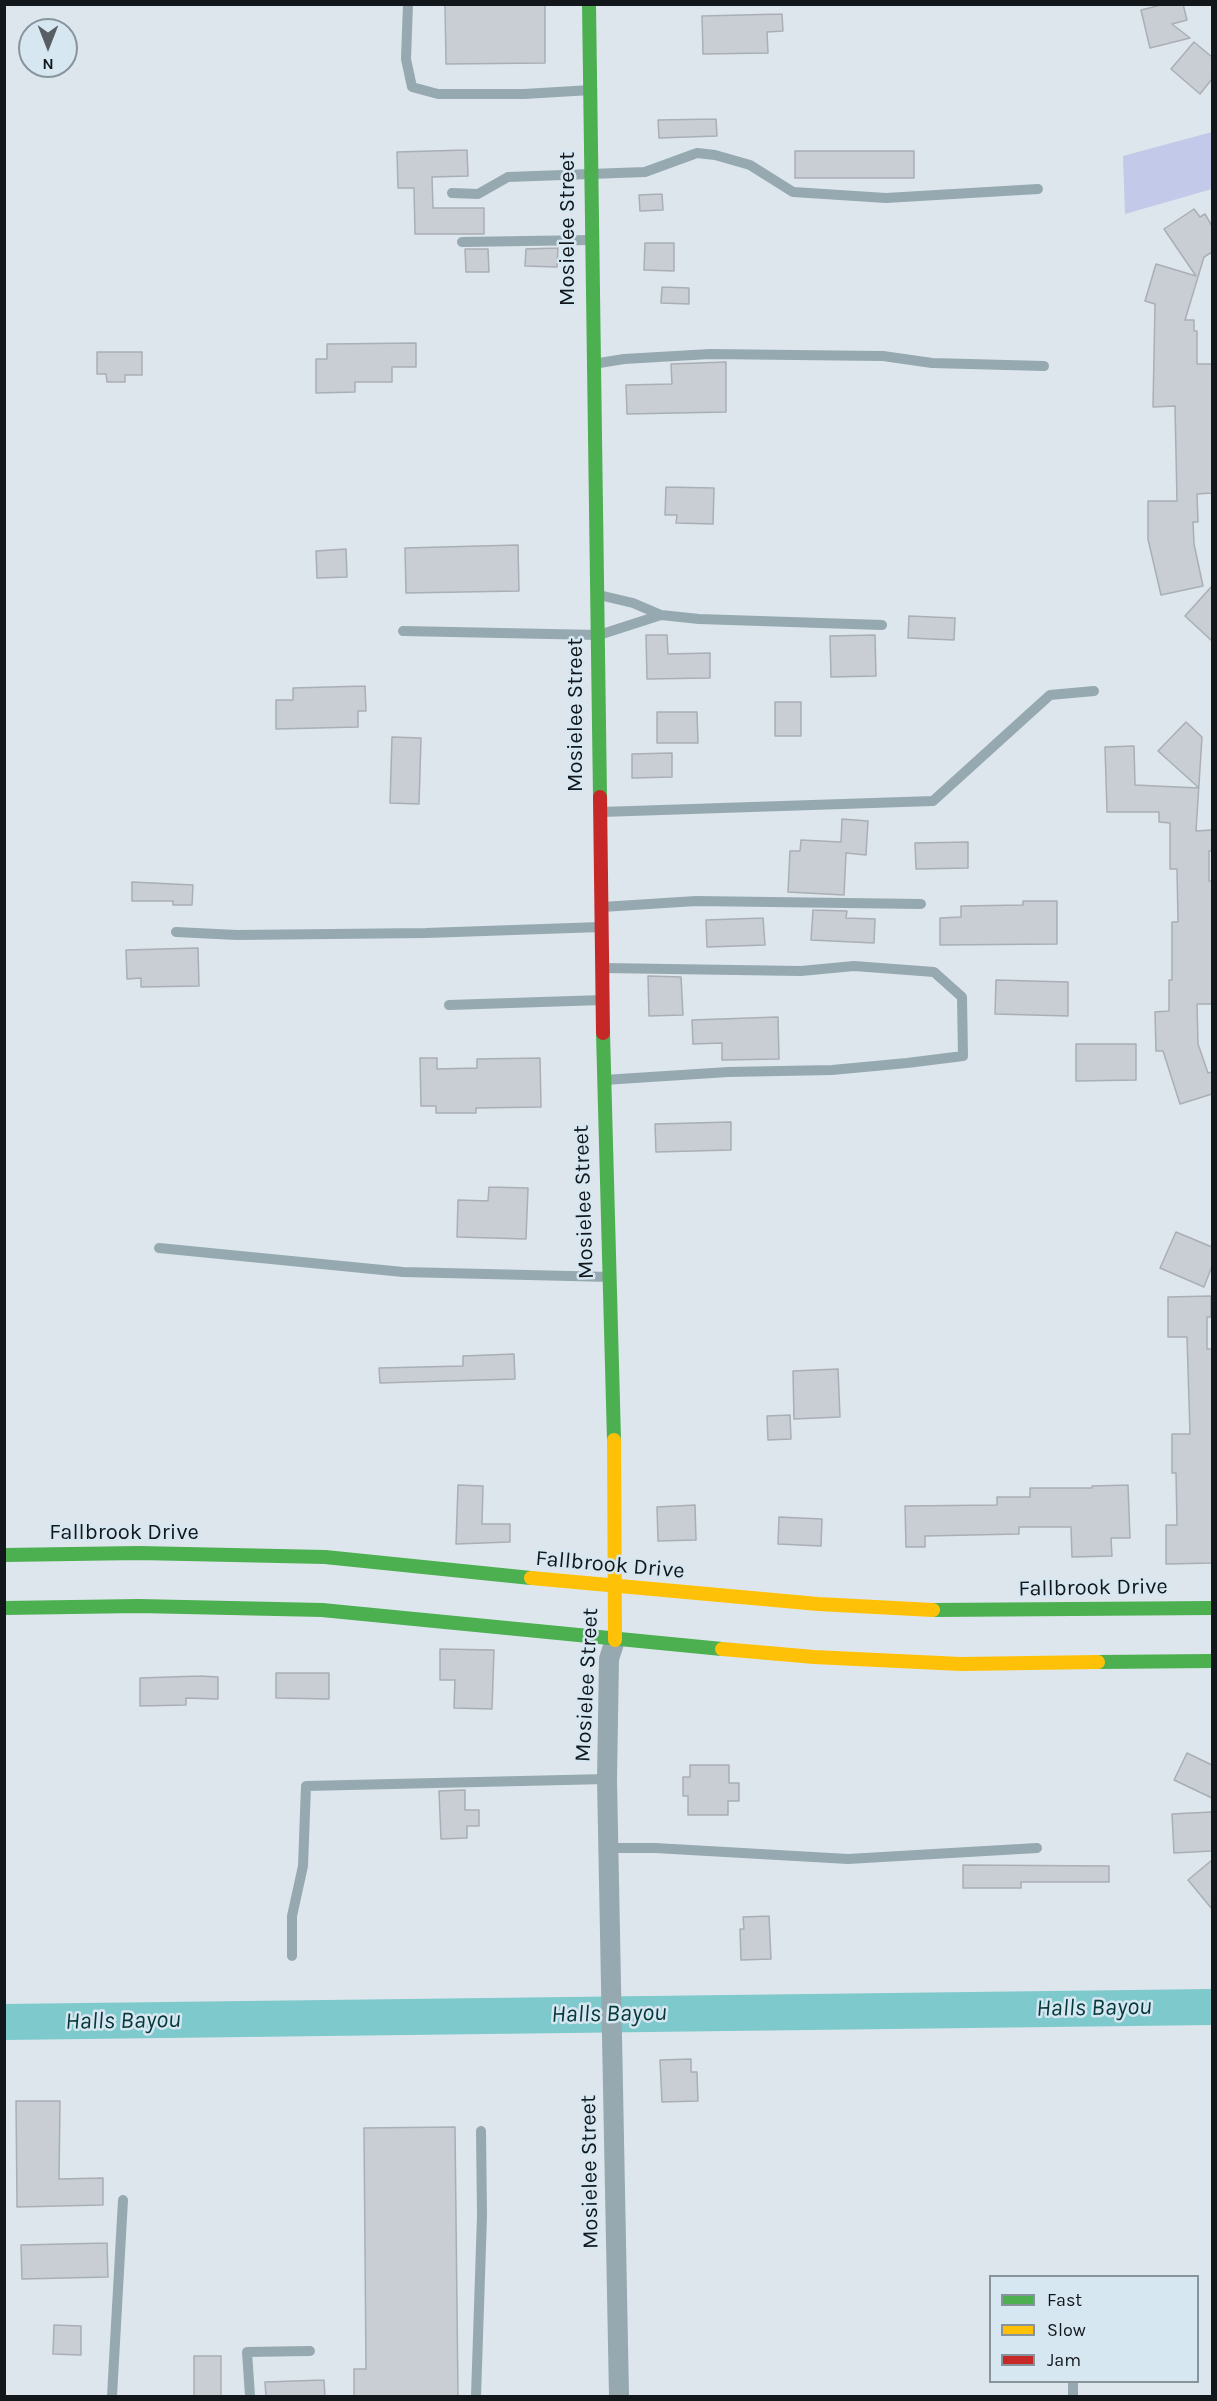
<!DOCTYPE html>
<style>
body{margin:0}
#map{position:relative;width:1217px;height:2401px;overflow:hidden;background:#dde6ec;font-family:Karla,sans-serif}
canvas{display:block}
.frame{position:absolute;inset:0;border:6px solid #11171b;pointer-events:none}
.legend{position:absolute;left:989px;top:2275px;width:210px;height:108px;box-sizing:border-box;background:#d7e7f2;border:2px solid #88949c;margin:0;padding:8px 10px;list-style:none;font-size:18px;color:#11171b}
.legend li{display:flex;align-items:center;gap:12px;height:30px}
.legend b{width:30px;border:2px solid #88949c}
.north{position:absolute;left:18px;top:18px;width:60px;height:60px;box-sizing:border-box;background:#d7e7f2;border:2px solid #88949c;border-radius:50%;rotate:180deg;font-size:16px;font-weight:700;line-height:24px;text-align:center;color:#11171b}
.north::after{content:'';display:block;margin:auto;width:21px;height:27px;background:#585f64;clip-path:polygon(50% 0,100% 100%,50% 72%,0 100%)}
</style>
<div id="map">
<canvas width="1217" height="2401"></canvas>
<div class="frame"></div>
<ul class="legend">
<li><b style="height:8px;background:#4caf50"></b>Fast</li>
<li><b style="height:8px;background:#ffc107"></b>Slow</li>
<li><b style="height:8px;background:#c62828"></b>Jam</li>
</ul>
<div class="north">N</div>
</div>
<script>
const context = document.querySelector('canvas').getContext('2d');
context.lineJoin = 'round';
function paint(path, color) { context.fillStyle = color; context.fill(path, 'evenodd'); }
const poly = rows => new Path2D(rows.map(r => 'M' + r).join(''));
function strokePath(path, color, width, dash) { context.strokeStyle = color; context.lineWidth = width; context.lineCap = dash ? 'butt' : 'round'; context.setLineDash(dash || []); context.stroke(path); }
function label(font, color, halo, rows, align = 'center') {
  context.font = font + ' Karla,sans-serif'; context.lineWidth = 5; context.setLineDash([]); context.textBaseline = 'middle'; context.strokeStyle = halo; context.fillStyle = color; for (const [text, x, y, turn = 0] of rows) {
    context.save(); context.translate(x, y); context.rotate((+turn || 0) * Math.PI / 180); context.textAlign = isNaN(turn) ? turn : align; if (halo) context.strokeText(text, 0, 0); context.fillText(text, 0, 0); context.restore();
  }
}
const green = poly([
 [1212,132,1212,189,1125,214,1123,156]
]);
const river = poly([
 [4,2022,1212,2007]
]);
const building = poly([
 [445,4,545,4,545,63,446,64,445,4],
 [1165,4,1183,4,1187,20,1172,24,1190,38,1150,48,1141,10,1165,4],
 [782,14,783,31,767,32,768,53,703,54,702,16,782,14],
 [1194,42,1212,57,1212,79,1200,94,1171,69,1194,42],
 [716,119,717,136,659,138,658,120,716,119],
 [467,150,468,176,432,177,433,208,484,208,484,234,415,234,414,188,398,188,397,152,467,150],
 [795,151,914,151,914,178,795,178,795,151],
 [662,194,663,210,640,211,639,195,662,194],
 [1194,209,1200,217,1205,214,1212,226,1212,252,1204,257,1185,320,1194,320,1194,331,1197,331,1197,364,1212,364,1212,493,1197,494,1198,522,1193,522,1194,544,1203,586,1161,595,1148,539,1148,501,1177,501,1175,406,1153,407,1155,304,1145,301,1156,264,1196,276,1164,229,1194,209],
 [645,243,674,243,674,271,644,270,645,243],
 [558,248,557,267,525,266,526,249,558,248],
 [465,249,488,249,489,272,466,272,465,249],
 [662,287,689,288,689,304,661,303,662,287],
 [416,343,416,367,392,367,392,382,355,382,355,392,316,393,316,359,327,359,327,344,416,343],
 [97,352,142,352,142,375,125,375,125,382,107,382,106,374,97,374,97,352],
 [726,362,726,412,627,414,626,385,672,384,671,364,726,362],
 [666,487,714,488,713,524,676,523,677,515,665,515,666,487],
 [518,545,519,591,406,593,405,548,518,545],
 [346,549,347,577,317,578,316,551,346,549],
 [1212,586,1212,641,1185,616,1212,586],
 [909,616,955,618,954,640,908,638,909,616],
 [646,635,667,635,668,654,710,653,710,678,647,679,646,635],
 [875,635,876,676,831,677,830,636,875,635],
 [365,686,366,711,358,711,358,727,276,729,276,700,293,700,293,688,365,686],
 [775,702,801,702,801,736,775,736,775,702],
 [657,712,697,712,698,743,657,743,657,712],
 [1186,722,1202,737,1196,831,1212,830,1212,851,1209,851,1209,881,1212,881,1212,1004,1197,1004,1198,1044,1208,1073,1212,1072,1212,1094,1180,1104,1163,1051,1156,1051,1155,1012,1169,1011,1169,980,1172,980,1172,922,1178,922,1177,869,1170,869,1170,823,1159,822,1159,812,1107,812,1105,747,1134,746,1135,785,1199,788,1158,751,1186,722],
 [392,737,421,738,419,804,390,803,392,737],
 [672,753,672,777,632,778,632,754,672,753],
 [842,819,868,821,866,855,846,853,844,895,788,892,790,851,800,851,801,840,841,842,842,819],
 [968,842,968,868,916,869,915,843,968,842],
 [132,882,193,885,192,905,173,905,173,901,132,901,132,882],
 [1023,901,1057,901,1057,944,940,945,940,918,961,917,961,906,1023,905,1023,901],
 [813,910,847,911,846,918,875,919,874,943,811,940,813,910],
 [763,918,765,945,707,947,706,920,763,918],
 [198,948,199,986,141,987,141,978,127,979,126,950,198,948],
 [648,976,681,977,683,1015,649,1016,648,976],
 [996,980,1068,982,1068,1016,995,1014,996,980],
 [778,1017,779,1059,722,1060,722,1043,693,1044,692,1020,778,1017],
 [1076,1044,1136,1044,1136,1080,1076,1081,1076,1044],
 [420,1058,437,1058,437,1069,477,1068,477,1059,540,1058,541,1107,476,1108,476,1113,436,1113,436,1106,421,1106,420,1058],
 [731,1122,731,1150,656,1152,655,1124,731,1122],
 [489,1187,528,1188,526,1239,457,1237,458,1200,488,1201,489,1187],
 [1176,1232,1212,1247,1212,1266,1204,1287,1160,1268,1176,1232],
 [1211,1296,1211,1317,1207,1317,1207,1349,1212,1349,1212,1563,1166,1564,1166,1525,1177,1525,1176,1473,1172,1473,1172,1434,1190,1434,1187,1337,1168,1337,1168,1297,1211,1296],
 [514,1354,515,1379,380,1383,379,1368,463,1366,463,1356,514,1354],
 [838,1369,840,1417,794,1419,793,1371,838,1369],
 [790,1415,791,1439,768,1440,767,1416,790,1415],
 [458,1485,483,1486,482,1524,510,1524,510,1542,456,1544,458,1485],
 [1128,1485,1130,1538,1111,1538,1112,1556,1072,1557,1071,1527,1019,1527,1019,1534,925,1536,925,1547,906,1547,905,1506,997,1505,997,1497,1030,1497,1030,1488,1092,1488,1092,1486,1128,1485],
 [695,1505,696,1540,658,1541,657,1507,695,1505],
 [779,1517,822,1519,821,1546,778,1544,779,1517],
 [440,1649,494,1650,492,1709,454,1708,455,1680,440,1680,440,1649],
 [276,1673,329,1673,329,1699,276,1698,276,1673],
 [200,1676,218,1677,218,1699,186,1698,186,1705,140,1706,140,1678,200,1676],
 [1187,1753,1212,1765,1212,1798,1174,1780,1187,1753],
 [690,1765,729,1765,729,1783,739,1783,739,1801,728,1801,728,1815,688,1815,688,1796,683,1796,683,1777,690,1777,690,1765],
 [465,1790,465,1810,479,1810,479,1826,467,1826,467,1838,441,1839,439,1791,465,1790],
 [1212,1812,1212,1851,1174,1853,1172,1814,1212,1812],
 [1212,1860,1212,1909,1188,1880,1212,1860],
 [963,1865,1109,1866,1109,1882,1021,1882,1021,1888,963,1888,963,1865],
 [769,1916,771,1959,741,1960,740,1929,744,1929,743,1917,769,1916],
 [691,2059,691,2072,697,2072,698,2101,662,2102,660,2060,691,2059],
 [16,2101,60,2101,59,2179,103,2178,103,2205,17,2207,16,2101],
 [455,2127,458,2397,354,2397,354,2369,366,2369,364,2128,455,2127],
 [107,2243,108,2277,22,2279,21,2245,107,2243],
 [54,2325,81,2326,81,2355,53,2354,54,2325],
 [194,2356,221,2356,221,2397,194,2397,194,2356],
 [324,2380,325,2397,266,2397,265,2382,324,2380]
]);
const lane = poly([
 [408,4,406,59,412,87,438,94,524,94,591,90],
 [452,193,478,194,508,177,645,172,697,153,715,155,750,165,793,192,886,198,1038,189],
 [462,242,591,240],
 [593,364,624,359,710,354,794,355,883,356,932,363,1044,366],
 [661,615,699,619,882,625],
 [403,631,599,635,661,615,633,603,599,595],
 [601,812,933,801,1050,695,1094,691],
 [602,907,696,901,921,904],
 [176,932,237,935,426,933,601,927],
 [603,968,801,971,854,966,934,972,962,997,963,1056,907,1063,832,1070,728,1072,604,1080],
 [449,1005,603,1000],
 [159,1248,403,1272,611,1277],
 [608,1848,655,1848,848,1859,1037,1848],
 [292,1956,292,1916,303,1866,306,1786,607,1779],
 [1073,2382,1073,2396],
 [112,2396,123,2200],
 [250,2396,247,2352,310,2351],
 [476,2396,482,2216,481,2131]
]);
const street = poly([
 [615,1640,609,1659,607,1779,619,2396]
]);
const fast = poly([
 [589,4,600,797],
 [603,1033,614,1440],
 [4,1555,139,1553,325,1557,531,1578],
 [4,1608,139,1606,322,1610,722,1649],
 [933,1610,1212,1608],
 [1098,1662,1212,1661]
]);
const slow = poly([
 [614,1440,615,1640],
 [531,1578,818,1604,933,1610],
 [722,1649,814,1657,961,1664,1098,1662]
]);
const jam = poly([
 [600,797,603,1033]
]);
const streetNames = [
 ["Mosielee Street",568,229,-90],
 ["Mosielee Street",576,715,-90],
 ["Mosielee Street",584,1202,-92],
 ["Fallbrook Drive",124,1533],
 ["Fallbrook Drive",610,1565,5],
 ["Fallbrook Drive",1093,1588,-1],
 ["Mosielee Street",587,1685,-87],
 ["Mosielee Street",590,2172,-91]
];
const waterNames = [
 ["Halls Bayou",1094,2008,-1],
 ["Halls Bayou",609,2014,-1],
 ["Halls Bayou",123,2021,-1]
];
paint(green, '#c3c9e8');
strokePath(river, '#7ec9cc', 36);
paint(building, '#c8ced4');
strokePath(building, '#a9afb4', 1.5);
strokePath(lane, '#96a9b0', 10);
strokePath(street, '#96a9b0', 20);
strokePath(fast, '#4caf50', 14);
strokePath(slow, '#ffc107', 14);
strokePath(jam, '#c62828', 14);
label('22px', '#11171b', '#d7e7f2', streetNames);
label('italic 24px', '#053839', '#d7e7f2', waterNames);
</script>
